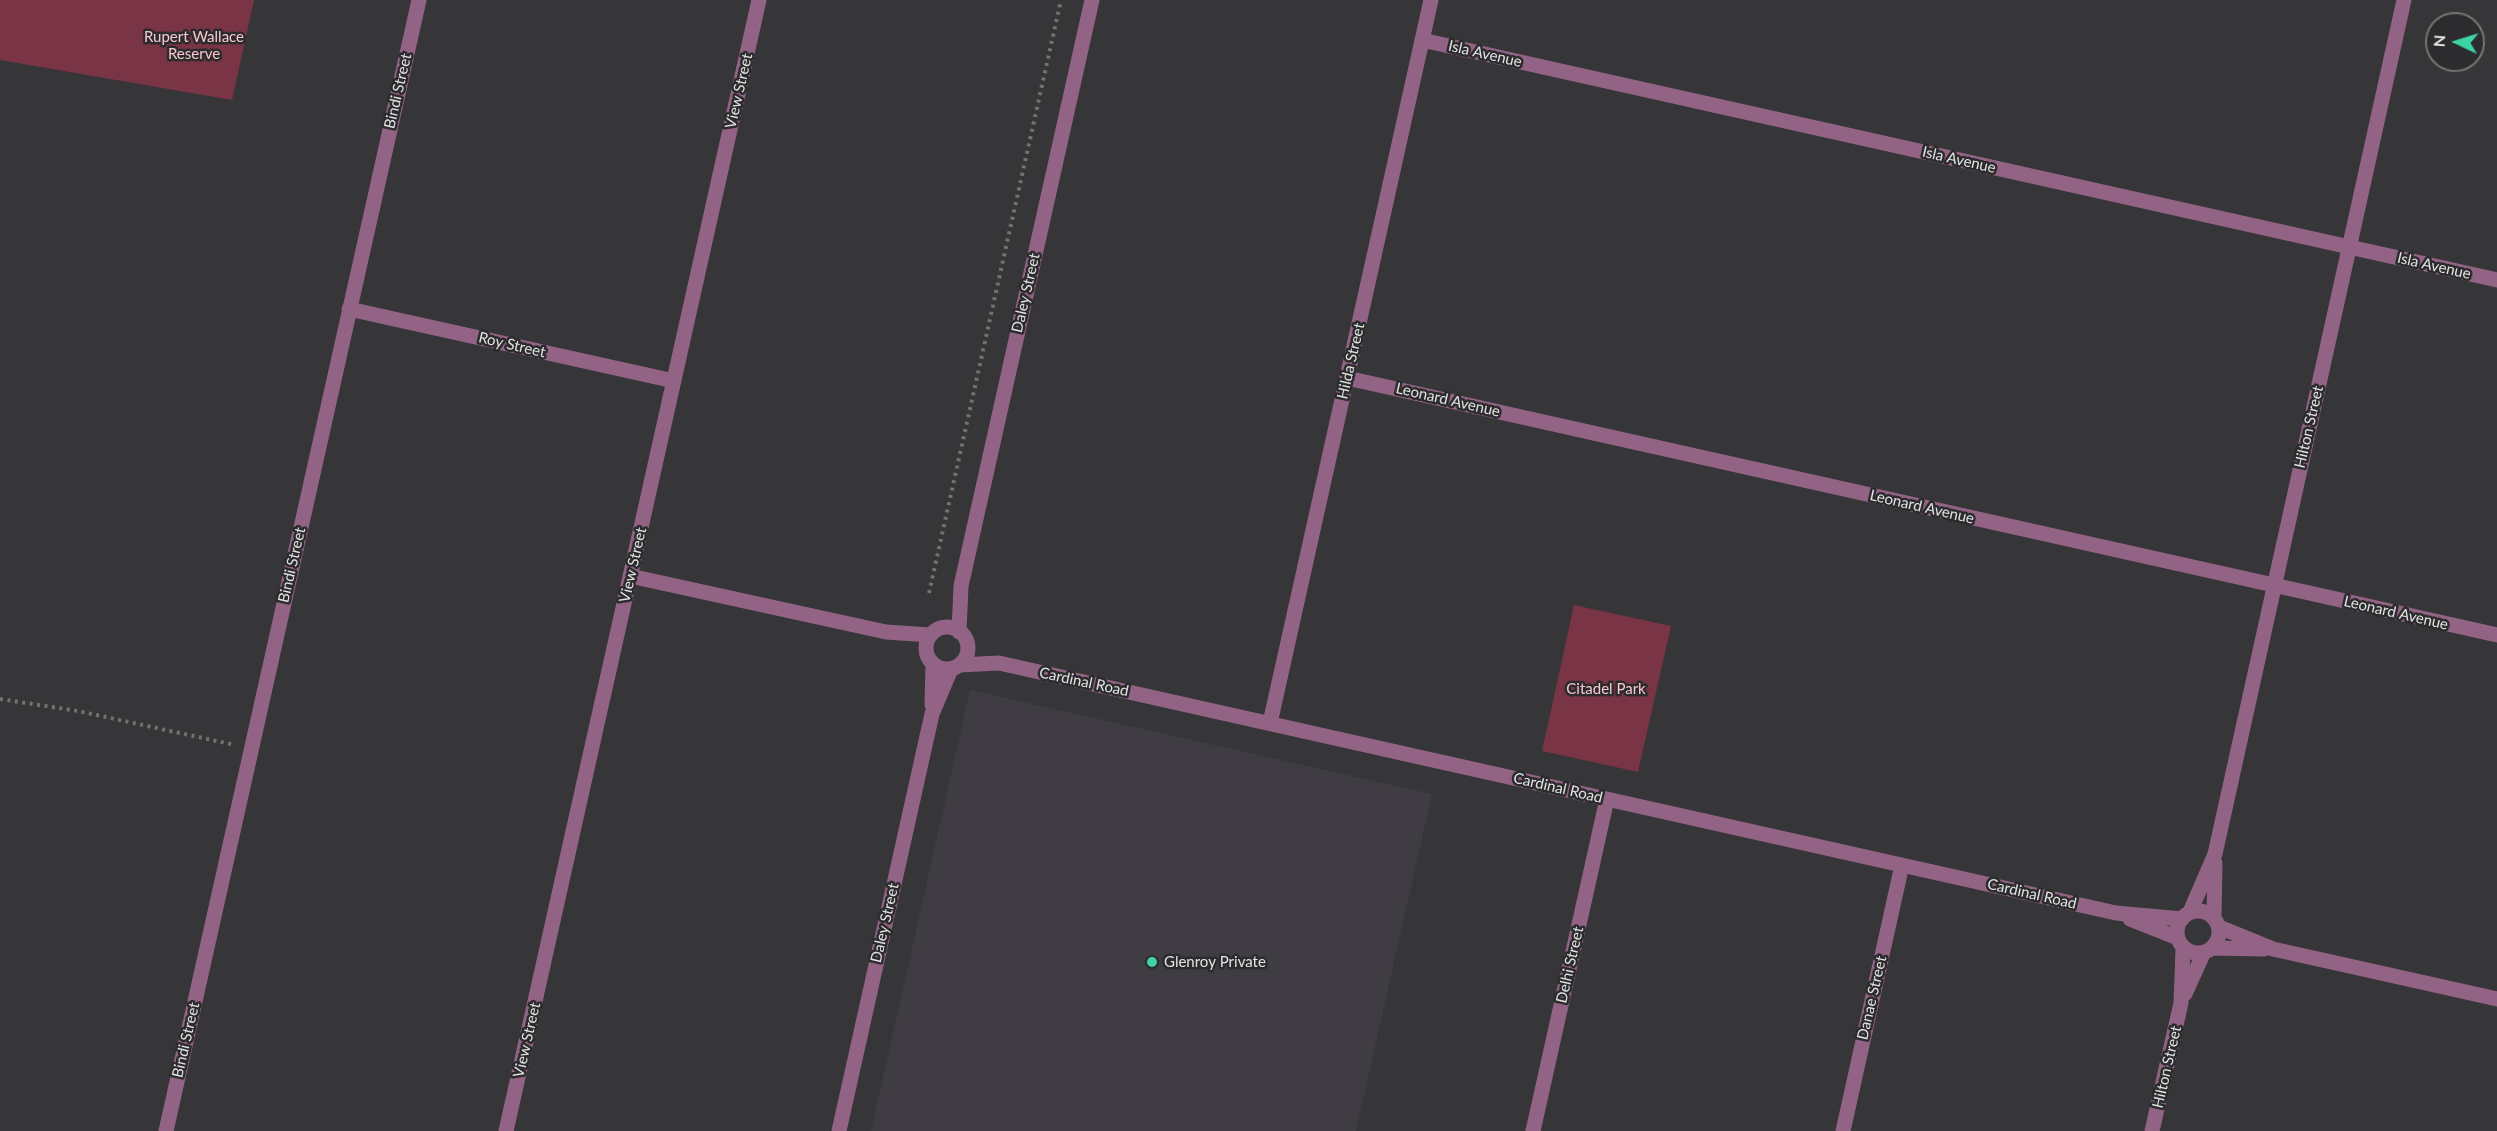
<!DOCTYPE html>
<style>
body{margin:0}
#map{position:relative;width:2497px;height:1131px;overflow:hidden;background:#363537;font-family:Lato,sans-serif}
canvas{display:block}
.north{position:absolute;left:2425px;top:12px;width:60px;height:60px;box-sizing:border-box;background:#2c2b2d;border:2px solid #757576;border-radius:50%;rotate:274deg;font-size:16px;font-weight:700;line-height:24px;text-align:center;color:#e3e3e4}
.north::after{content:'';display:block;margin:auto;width:21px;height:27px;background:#3dd4a3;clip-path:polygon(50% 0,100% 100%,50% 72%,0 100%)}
</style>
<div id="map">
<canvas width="2497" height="1131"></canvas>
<div class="north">N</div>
</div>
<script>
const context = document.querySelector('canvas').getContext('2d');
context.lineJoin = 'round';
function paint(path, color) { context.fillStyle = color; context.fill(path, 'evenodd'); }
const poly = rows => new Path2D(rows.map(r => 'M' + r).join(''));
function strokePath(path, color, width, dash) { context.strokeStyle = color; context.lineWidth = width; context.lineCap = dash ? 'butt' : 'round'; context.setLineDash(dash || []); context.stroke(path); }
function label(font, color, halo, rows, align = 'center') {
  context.font = font + ' Lato,sans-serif'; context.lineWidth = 5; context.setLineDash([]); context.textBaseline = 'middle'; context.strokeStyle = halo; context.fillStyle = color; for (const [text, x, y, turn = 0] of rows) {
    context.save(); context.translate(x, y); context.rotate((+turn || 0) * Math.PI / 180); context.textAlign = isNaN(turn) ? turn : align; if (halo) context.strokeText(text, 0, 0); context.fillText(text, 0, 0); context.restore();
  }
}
const built = poly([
 [970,690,1432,794,1356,1131,871,1131]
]);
const green = poly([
 [0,0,254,0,232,100,0,60],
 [1574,605,1671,626,1638,772,1542,751]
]);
const path = poly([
 [929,593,1061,0],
 [0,699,78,711,235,745]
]);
const minor = poly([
 [1422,40,2497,280],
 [349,309,674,381],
 [1347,378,2497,635],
 [630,576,886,632,930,635],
 '926 648a21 21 0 1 1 42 0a21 21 0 1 1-42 0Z',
 [959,632,961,586,1092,0],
 [959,665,999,663,2116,913,2182,919],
 [932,705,933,664],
 [1270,723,1431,0],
 '2177 932a21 21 0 1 1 42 0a21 21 0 1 1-42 0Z',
 [2190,912,2215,854,2404,0],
 [2214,918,2215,863],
 [2130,919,2178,938],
 [2219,927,2273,949,2497,999],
 [2212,948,2264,949],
 [2185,994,2204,952],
 [166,1131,419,0],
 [506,1131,759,0],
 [839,1131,932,714,951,669],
 [1533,1131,1607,799],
 [1843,1131,1902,865],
 [2152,1131,2181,1003,2183,948]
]);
const markers = [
 [1152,962,6,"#3dd4a3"]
];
const parkNames = [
 ["Rupert Wallace",194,37],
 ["Reserve",194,54],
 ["Citadel Park",1606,689]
];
const streetNames = [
 ["Isla Avenue",1485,54,13],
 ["Bindi Street",398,91,-77],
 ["View Street",739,91,-77],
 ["Isla Avenue",1959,160,13],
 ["Isla Avenue",2434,266,13],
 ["Daley Street",1026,293,-77],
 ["Roy Street",512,345,13],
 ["Hilda Street",1351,361,-77],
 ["Leonard Avenue",1448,400,13],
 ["Hilton Street",2309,427,-77],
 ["Leonard Avenue",1922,507,13],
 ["Bindi Street",292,565,-77],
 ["View Street",633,565,-77],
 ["Leonard Avenue",2396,613,13],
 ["Cardinal Road",1084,682,12],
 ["Cardinal Road",1558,788,13],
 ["Cardinal Road",2032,894,13],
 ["Daley Street",885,923,-77],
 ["Delhi Street",1570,965,-77],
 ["Danae Street",1872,998,-77],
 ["Bindi Street",186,1040,-77],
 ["View Street",527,1040,-77],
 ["Hilton Street",2167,1067,-77]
];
const poiNames = [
 ["Glenroy Private",1164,962]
];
paint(built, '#403c44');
paint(green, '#793445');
strokePath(path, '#727273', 4, [3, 4.5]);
strokePath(minor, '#936385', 15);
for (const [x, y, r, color] of markers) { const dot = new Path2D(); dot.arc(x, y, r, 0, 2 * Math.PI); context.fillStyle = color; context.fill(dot); strokePath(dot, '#2c2b2d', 2); }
label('15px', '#f9c7d0', '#2c2b2d', parkNames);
label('15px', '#e3e3e4', '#2c2b2d', streetNames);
label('15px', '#e3e3e4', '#2c2b2d', poiNames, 'left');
</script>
